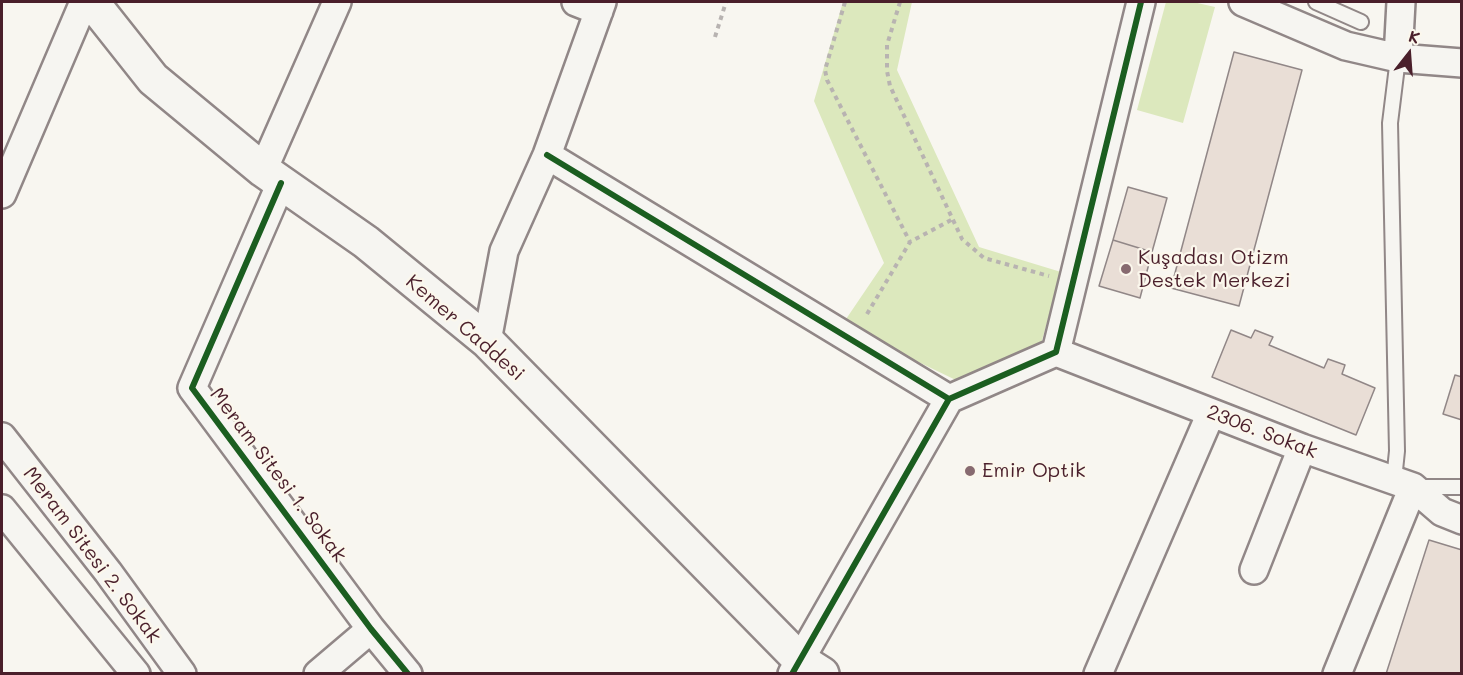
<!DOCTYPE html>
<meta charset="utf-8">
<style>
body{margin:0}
#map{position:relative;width:1463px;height:675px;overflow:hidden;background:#f8f6f0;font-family:Mali,sans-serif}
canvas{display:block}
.frame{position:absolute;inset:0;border:3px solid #4a1f2b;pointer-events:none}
.north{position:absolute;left:1379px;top:24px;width:60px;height:60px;-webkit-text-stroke:4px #fbf7ec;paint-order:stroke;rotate:17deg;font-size:16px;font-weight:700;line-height:24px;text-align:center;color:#4a1f2b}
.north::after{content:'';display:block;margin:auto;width:21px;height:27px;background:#4a1f2b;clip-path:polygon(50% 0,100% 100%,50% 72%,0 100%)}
</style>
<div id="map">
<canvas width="1463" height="675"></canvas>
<div class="frame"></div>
<div class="north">K</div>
</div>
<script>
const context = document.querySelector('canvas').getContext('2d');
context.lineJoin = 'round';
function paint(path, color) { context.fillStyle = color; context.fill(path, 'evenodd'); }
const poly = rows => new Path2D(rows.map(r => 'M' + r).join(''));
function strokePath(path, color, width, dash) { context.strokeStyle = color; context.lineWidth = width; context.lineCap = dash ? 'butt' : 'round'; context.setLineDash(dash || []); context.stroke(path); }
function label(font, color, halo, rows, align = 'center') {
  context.font = font + ' Mali,sans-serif'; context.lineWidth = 4.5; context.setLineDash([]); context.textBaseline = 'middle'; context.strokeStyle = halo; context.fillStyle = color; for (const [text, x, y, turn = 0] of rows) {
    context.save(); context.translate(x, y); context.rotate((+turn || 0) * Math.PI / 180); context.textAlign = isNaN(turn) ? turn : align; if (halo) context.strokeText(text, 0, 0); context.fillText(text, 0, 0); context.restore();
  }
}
const green = poly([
 [843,2,912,2,897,70,979,247,1061,272,1039,351,964,384,842,325,884,263,814,101],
 [1166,2,1193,2,1215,7,1183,123,1137,110]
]);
const building = poly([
 [1234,52,1302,70,1239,306,1171,288,1234,52],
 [1128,187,1167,198,1152,252,1113,240,1128,187],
 [1113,240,1152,252,1140,298,1099,286,1113,240],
 [1231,330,1251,338,1255,330,1273,337,1269,345,1324,368,1328,359,1345,365,1342,374,1375,388,1356,435,1212,377,1231,330],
 [1455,375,1462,377,1462,420,1443,414,1455,375],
 [1429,540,1462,550,1462,674,1386,674,1429,540]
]);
const path = poly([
 [845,2,825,70,827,80,910,242],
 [900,2,887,45,887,71,890,86,962,239,984,258,1049,276],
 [715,37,726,2],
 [867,314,910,242,953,219]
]);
const lane = poly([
 [1316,2,1361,22],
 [1394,480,1397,451,1390,123,1398,58],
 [1415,487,1462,487]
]);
const street = poly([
 [576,2,599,11],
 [1243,2,1346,46,1398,58,1462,63],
 [1398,58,1401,2],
 [547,155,949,399],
 [263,170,337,2],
 [281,183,192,388,371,629,408,674],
 [2,194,84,2],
 [487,341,504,251,547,155,602,2],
 [1056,352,1302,448,1413,487,1442,512,1462,520],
 [2,437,108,572,182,674],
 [2,509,136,674],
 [1254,570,1302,448],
 [318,674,371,629],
 [792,674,949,399,1056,352,1141,2],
 [1098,674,1211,413],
 [1337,674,1413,487]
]);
const secondary = poly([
 [92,2,153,79,263,170,366,242,487,341,800,660,822,674]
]);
const cycleway = poly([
 [547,155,949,399],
 [281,183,192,388,371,629,408,674],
 [792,674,949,399,1056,352,1141,2]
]);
const markers = [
 [1126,269,6,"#876a70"],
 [970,471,6,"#876a70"]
];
const poiNames = [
 ["Kuşadası Otizm",1138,258],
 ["Destek Merkezi",1138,281],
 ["Emir Optik",982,471]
];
const streetNames = [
 ["Kemer Caddesi",465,328,41],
 ["2306. Sokak",1262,432,21],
 ["Meram Sitesi 1. Sokak",278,475,53],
 ["Meram Sitesi 2. Sokak",92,555,53]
];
paint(green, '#dce8bd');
paint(building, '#e9ded6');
strokePath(building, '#918787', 1.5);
strokePath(lane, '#918787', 18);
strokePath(street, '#918787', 32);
strokePath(secondary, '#918787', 38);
strokePath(path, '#b8b3b1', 4, [4.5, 4.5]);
strokePath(lane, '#f6f5f1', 14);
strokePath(street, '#f6f5f1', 27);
strokePath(secondary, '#f6f5f1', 33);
strokePath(cycleway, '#1b5e20', 6);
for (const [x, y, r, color] of markers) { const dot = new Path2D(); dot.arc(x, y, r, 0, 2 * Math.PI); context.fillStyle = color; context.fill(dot); strokePath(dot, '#fbf7ec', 2); }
label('20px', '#4a1f2b', '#fbf7ec', poiNames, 'left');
label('20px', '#4a1f2b', '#fbf7ec', streetNames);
</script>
